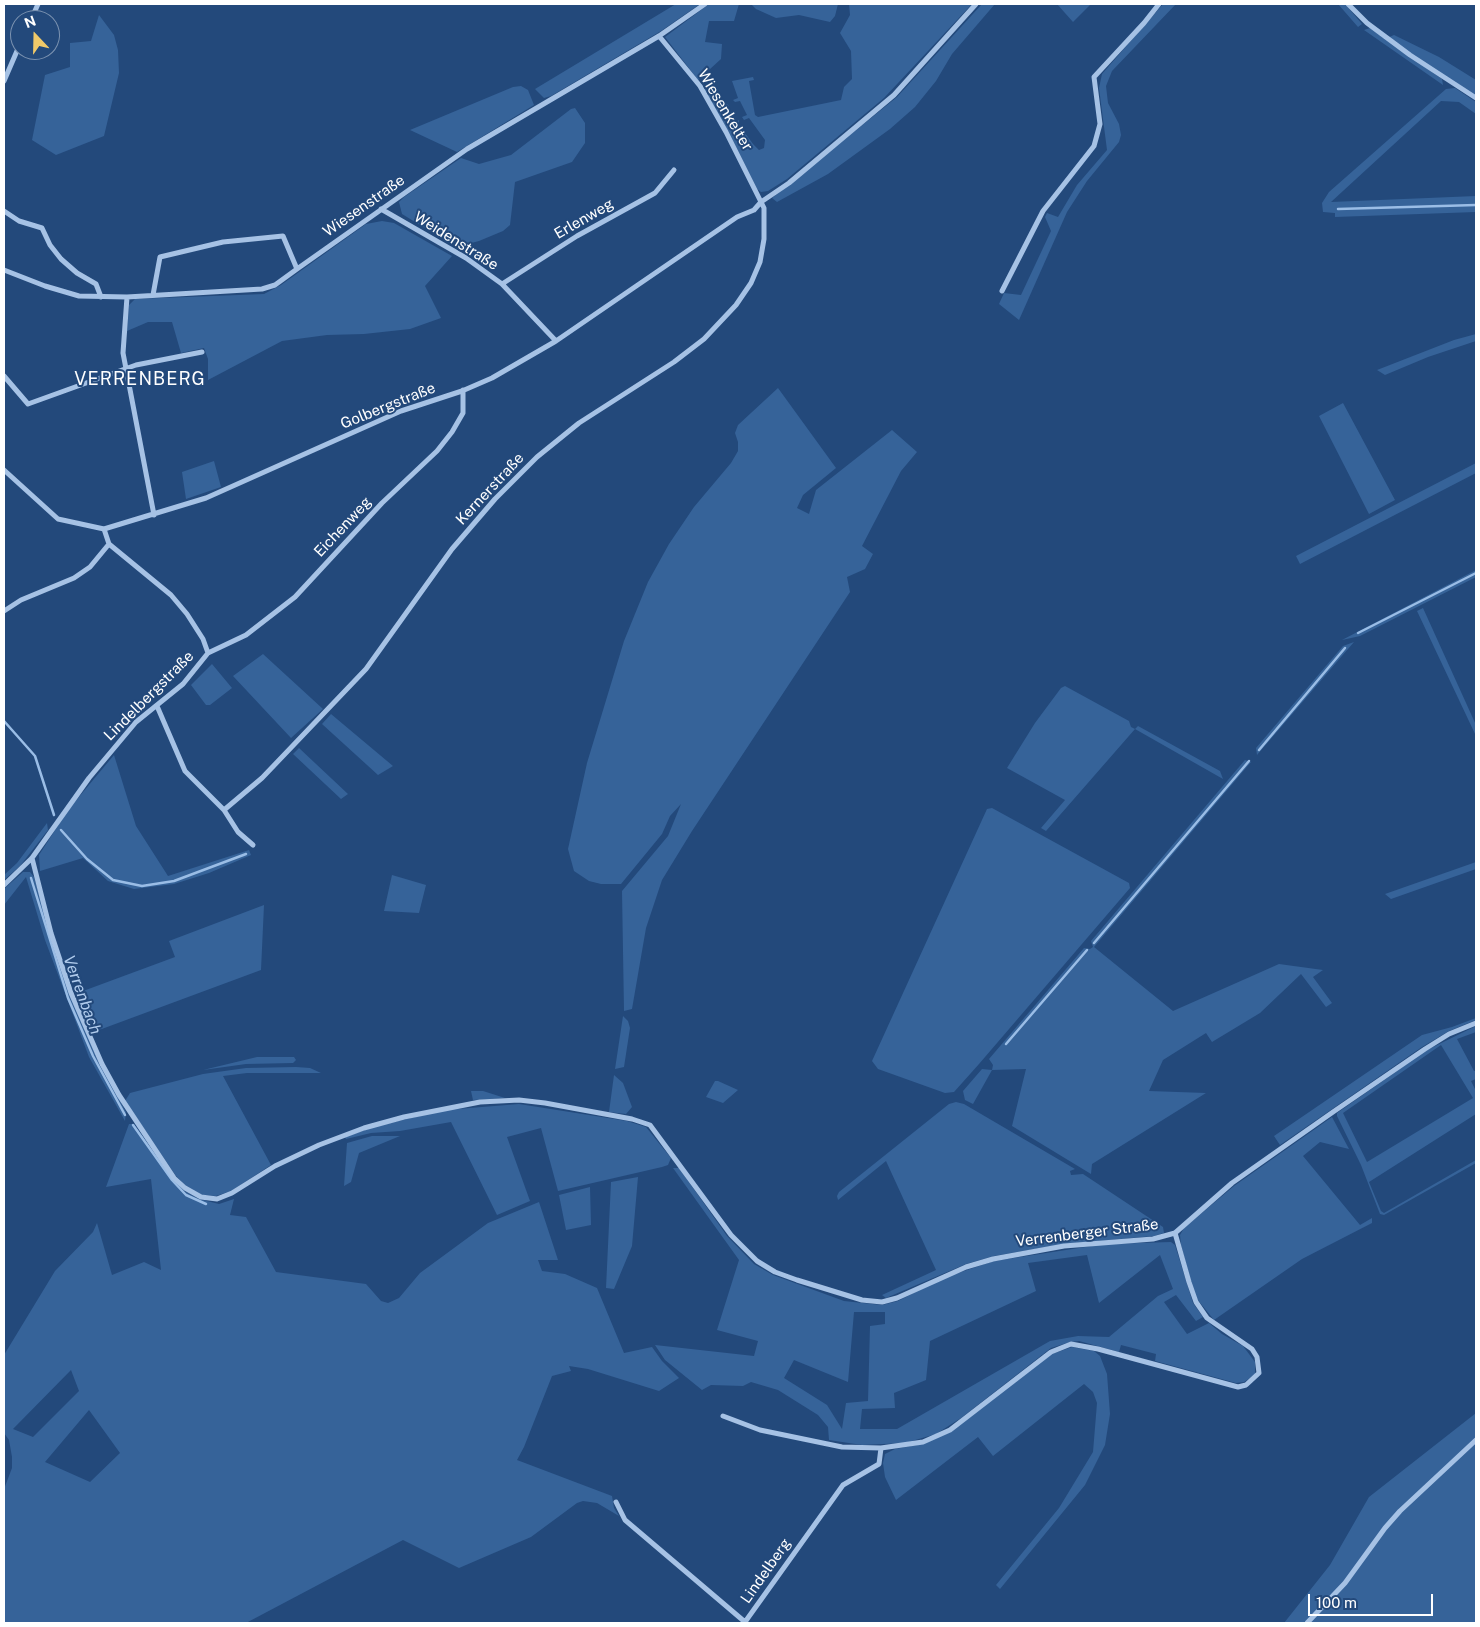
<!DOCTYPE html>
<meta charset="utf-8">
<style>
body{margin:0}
#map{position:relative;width:1480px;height:1627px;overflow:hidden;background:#23497b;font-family:"Public Sans",sans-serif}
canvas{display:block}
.frame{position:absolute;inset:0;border:5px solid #fff;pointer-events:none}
.north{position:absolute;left:10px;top:10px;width:50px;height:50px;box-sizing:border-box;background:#23497b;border:1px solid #7b92b0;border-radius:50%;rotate:339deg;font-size:14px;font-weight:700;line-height:20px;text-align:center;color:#fff}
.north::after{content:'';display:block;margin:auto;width:18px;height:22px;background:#f0c969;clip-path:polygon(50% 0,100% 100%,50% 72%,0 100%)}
.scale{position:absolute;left:1308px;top:1594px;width:125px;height:22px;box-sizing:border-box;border:2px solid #fff;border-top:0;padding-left:6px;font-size:15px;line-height:18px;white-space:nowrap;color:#fff;-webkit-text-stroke:4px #23497b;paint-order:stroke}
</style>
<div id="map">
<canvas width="1480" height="1627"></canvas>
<div class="frame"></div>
<div class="north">N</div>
<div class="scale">100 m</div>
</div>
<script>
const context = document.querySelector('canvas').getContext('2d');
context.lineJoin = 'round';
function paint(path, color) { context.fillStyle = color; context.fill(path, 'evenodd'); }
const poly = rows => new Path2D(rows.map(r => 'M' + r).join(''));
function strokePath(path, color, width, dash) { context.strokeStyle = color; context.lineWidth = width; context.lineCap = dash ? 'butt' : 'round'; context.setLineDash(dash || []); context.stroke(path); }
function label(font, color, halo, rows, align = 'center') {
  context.font = font + ' "Public Sans",sans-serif'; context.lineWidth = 4; context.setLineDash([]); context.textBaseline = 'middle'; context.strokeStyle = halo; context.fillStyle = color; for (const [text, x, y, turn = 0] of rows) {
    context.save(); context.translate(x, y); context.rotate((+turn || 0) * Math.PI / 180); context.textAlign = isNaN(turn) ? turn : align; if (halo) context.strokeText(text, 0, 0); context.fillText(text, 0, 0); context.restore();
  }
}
const green = poly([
 [676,4,700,4,661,31,551,96,544,98,535,89],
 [709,4,739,4,734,21,709,21,705,42,722,44,721,59,698,80,665,37],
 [751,4,838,4,835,16,830,22,799,15,776,18,756,9],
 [849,4,972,4,884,98,787,179,768,191,761,192,757,189,727,129,705,91,704,86,711,81,717,88,713,90,721,105,727,104,729,106,724,110,733,124,739,120,739,125,753,144,759,150,764,148,765,140,749,118,744,120,742,117,747,115,740,101,735,102,733,100,738,98,732,81,753,77,754,80,749,81,755,115,758,117,841,100,844,87,852,79,851,51,840,33,850,15],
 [982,4,995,4,952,54,936,81,915,107,890,129,828,174,777,202,772,198,897,97],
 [1057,4,1091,4,1073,22],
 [1163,4,1176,4,1112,71,1106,86,1108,103,1119,124,1121,135,1119,142,1087,181,1067,212,1019,320,999,304,1004,293,1021,295,1051,231,1045,217,1047,213,1058,217,1077,185,1107,150,1099,88,1102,74],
 [1338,4,1345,4,1362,24,1358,27],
 [99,15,114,35,118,50,119,73,104,136,56,155,32,140,45,75,70,67,70,43,91,41],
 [1370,28,1442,79,1443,85,1364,30],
 [1394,35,1439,57,1476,80,1476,98,1387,38],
 [521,86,528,90,534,105,457,152,410,130,513,87],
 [1455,88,1476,102,1476,114,1459,102,1441,101,1331,202,1476,196,1476,212,1335,217,1335,213,1323,212,1322,203,1329,192,1446,89],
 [575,108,585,123,585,143,572,162,515,182,510,225,503,231,479,241,456,247,402,214,399,202,404,197,461,158,479,164,511,155,571,109],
 [382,221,394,223,452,256,425,286,441,318,410,329,364,334,327,335,282,341,208,380,208,359,204,348,181,353,172,322,148,322,127,331,129,305,135,299,264,294,281,285,366,224],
 [1476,334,1476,341,1428,357,1385,375,1377,370,1454,340],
 [778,388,836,468,803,495,797,508,809,514,816,490,892,430,917,452,901,471,862,546,873,554,865,569,847,577,850,592,692,831,662,880,646,928,632,1009,624,1011,622,891,668,836,681,804,670,816,662,834,621,884,601,884,589,881,574,871,568,849,587,763,624,641,648,582,669,544,694,507,731,463,738,451,738,442,735,433,738,425],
 [1343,403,1395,500,1369,514,1319,416],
 [214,461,221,487,186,499,182,472],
 [1476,463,1476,473,1300,564,1296,556],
 [1476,570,1476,577,1360,636,1342,640],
 [1423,608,1476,725,1476,736,1417,611],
 [1354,642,1257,755,1256,748,1343,646],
 [263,654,323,709,291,738,233,676],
 [212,664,232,688,210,705,206,705,191,685],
 [1065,686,1129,721,1131,727,1135,729,1138,726,1220,771,1223,779,1135,729,1046,831,1041,828,1065,800,1007,768,1035,723,1061,688],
 [331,714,393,766,378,775,322,724],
 [299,748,348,794,341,799,293,754],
 [114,755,136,826,168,876,249,850,251,855,209,873,174,884,134,889,108,881,83,858,40,871,39,855,68,810],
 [1245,760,1251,762,1094,947,1173,1011,1279,964,1323,970,1313,977,1332,1003,1326,1007,1301,974,1260,1013,1212,1042,1206,1033,1163,1060,1149,1091,1206,1093,1092,1164,1091,1174,1012,1126,1026,1069,992,1070,973,1104,965,1100,963,1091,982,1069,992,1070,993,1065,989,1059,1084,948,1090,949,1093,947,1091,941],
 [992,808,1129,883,1130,888,979,1064,954,1092,945,1093,878,1069,872,1061,987,809],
 [47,823,48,830,20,866,4,880,4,875,17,863],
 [1476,862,1476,869,1391,899,1385,894],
 [23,872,30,872,34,877,69,992,99,1063,126,1112,125,1121,89,1057,45,940,26,877,4,905,4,889],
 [392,875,426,885,419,913,384,911],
 [264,905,261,970,91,1033,75,994,175,957,169,941],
 [623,1016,628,1021,630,1028,624,1067,615,1069],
 [1476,1018,1476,1020,1449,1031,1422,1047,1280,1145,1274,1136,1422,1035,1452,1027],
 [1476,1026,1476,1032,1457,1039,1474,1071,1476,1071,1476,1079,1471,1081,1476,1091,1476,1114,1369,1182,1381,1211,1384,1213,1476,1160,1476,1163,1384,1215,1380,1214,1361,1165,1337,1116,1337,1113,1427,1050],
 [1441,1045,1473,1098,1367,1162,1343,1113],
 [257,1057,294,1057,296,1060,293,1063,246,1064,203,1070],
 [296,1067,310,1068,321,1073,247,1073,223,1076,271,1165,231,1191,216,1196,201,1195,187,1187,176,1176,125,1101,130,1093,203,1074,246,1068],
 [614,1075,623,1083,632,1107,626,1114,609,1112],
 [715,1081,718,1081,738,1090,723,1103,706,1097],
 [471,1091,483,1091,505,1098,473,1100],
 [956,1102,964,1104,1075,1169,1070,1171,1071,1175,1083,1174,1163,1227,1164,1233,1154,1236,1064,1244,994,1256,966,1264,886,1298,882,1295,936,1270,886,1161,838,1200,837,1196,839,1192,949,1104],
 [519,1104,627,1121,646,1127,671,1158,668,1165,662,1167,558,1191,541,1128,507,1137,530,1201,497,1215,451,1122,400,1131,371,1133,346,1139,345,1137,377,1126,445,1110],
 [1332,1117,1349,1149,1320,1142,1303,1156,1360,1225,1372,1218,1372,1223,1302,1259,1214,1320,1197,1299,1191,1283,1181,1245,1180,1235,1184,1228,1234,1186],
 [129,1124,134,1124,173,1179,184,1191,199,1199,219,1204,234,1199,230,1215,246,1217,276,1272,366,1284,381,1301,388,1303,399,1298,420,1273,488,1223,539,1202,558,1260,538,1260,542,1271,565,1274,597,1288,624,1353,652,1347,662,1361,679,1378,659,1391,588,1369,569,1366,571,1371,552,1376,524,1447,517,1460,612,1496,614,1508,619,1516,597,1503,583,1501,577,1503,531,1537,459,1568,403,1540,246,1623,4,1623,4,1489,12,1468,12,1457,9,1440,4,1433,4,1355,55,1271,93,1232,97,1223,112,1275,144,1262,161,1270,151,1179,106,1187],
 [71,1370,79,1391,33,1437,13,1429],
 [89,1410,120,1453,90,1482,45,1462],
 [372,1136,400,1136,359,1153,351,1182,344,1186,347,1143],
 [673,1168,679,1168,727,1236,754,1264,773,1275,844,1301,882,1305,898,1301,943,1278,994,1261,1105,1244,1171,1242,1175,1245,1193,1303,1203,1317,1196,1321,1176,1295,1164,1302,1187,1334,1209,1323,1222,1334,1243,1346,1255,1362,1255,1375,1244,1382,1236,1383,1155,1361,1156,1354,1121,1345,1119,1352,1079,1341,1070,1342,1051,1348,961,1418,936,1434,905,1443,862,1445,829,1440,828,1427,818,1415,778,1390,751,1382,743,1386,711,1385,702,1390,665,1360,655,1345,754,1356,758,1341,717,1330,739,1260],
 [1087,1255,1099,1303,1160,1255,1173,1289,1158,1296,1109,1337,1078,1336,1050,1341,897,1429,860,1429,862,1409,895,1408,894,1393,926,1380,930,1341,1036,1291,1028,1263],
 [854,1312,885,1312,885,1324,870,1326,868,1401,846,1403,842,1429,827,1405,784,1378,794,1360,848,1382],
 [638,1177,632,1246,614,1289,606,1288,611,1182],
 [590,1187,591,1225,566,1230,559,1195],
 [1072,1347,1094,1351,1100,1356,1107,1374,1110,1414,1105,1445,1085,1485,1000,1589,996,1585,1059,1508,1093,1452,1097,1403,1093,1392,1084,1384,993,1456,978,1437,896,1500,885,1477,883,1463,885,1454,895,1449,923,1444,952,1431,1052,1354],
 [1476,1413,1476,1623,1284,1623,1330,1565,1369,1497]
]);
const stream = poly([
 [1338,209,1476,205],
 [1358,633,1476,573],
 [4,721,35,756,54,815],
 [1259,750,1345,648],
 [61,830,87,859,113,880,142,886,174,881,246,854],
 [31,878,68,998,93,1056,125,1115],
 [1094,943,1249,761],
 [1006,1044,1087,950],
 [133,1125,172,1180,186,1195,206,1204]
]);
const street = poly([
 [1348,4,1367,23,1410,55,1476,98],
 [31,20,38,4],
 [4,81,20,44],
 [381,209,466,258,502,284,556,341],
 [4,211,19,221,42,228,50,245,61,259,77,273,96,284,101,297],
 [4,270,45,286,79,296,127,297,262,289,275,285,297,269,467,149,659,36,705,4],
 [502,284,577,236,655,193,674,170],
 [1002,291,1043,211,1094,146,1100,124,1094,77,1144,23,1159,4],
 [153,295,160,257,223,242,283,236,297,269],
 [127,297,123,353,154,515],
 [4,376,28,404,136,365,202,352],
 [4,470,58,519,104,529,206,498,401,411,462,391,492,378,556,341,737,217,754,210,761,202,789,183,894,95,976,4],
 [104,529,109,544,171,595,187,614,203,639,208,653],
 [4,611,21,600,74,578,90,567,109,544],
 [208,653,246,635,295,597,382,503,437,451,452,432,463,413,463,390],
 [157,706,185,771,224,810,262,778,366,669,452,549,495,499,537,457,579,423,674,362,704,339,736,305,751,283,760,262,764,239,764,208,726,132,700,86,659,36],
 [224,810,238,832,253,845],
 [32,858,51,933,71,993,102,1064,119,1095,174,1178,185,1188,201,1197,217,1199,232,1193,275,1166,319,1145,364,1128,404,1117,480,1102,519,1100,545,1103,632,1119,650,1125,731,1235,757,1261,775,1272,797,1280,862,1300,882,1302,897,1298,966,1267,993,1259,1064,1246,1153,1239,1175,1233,1232,1183,1333,1112,1425,1049,1449,1034,1476,1023],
 [4,885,32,858,89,778,136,722,183,684,208,653],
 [723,1416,760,1430,842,1447,881,1448,923,1442,950,1430,1051,1352,1071,1344,1098,1349,1238,1387,1246,1385,1259,1373,1257,1357,1252,1349,1207,1318,1196,1302,1189,1282,1175,1233],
 [616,1502,625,1520,745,1622,843,1485,879,1464,881,1448],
 [1307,1623,1345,1583,1385,1528,1400,1511,1476,1440]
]);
const streetNames = [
 ["Wiesenkelter",725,110,59],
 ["Wiesenstraße",364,206,-35],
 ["Erlenweg",584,219,-30],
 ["Weidenstraße",456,241,32],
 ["Golbergstraße",388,406,-22],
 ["Kernerstraße",490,489,-47],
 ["Eichenweg",343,527,-47],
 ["Lindelbergstraße",149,696,-45],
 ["Verrenberger Straße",1087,1233,-7],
 ["Lindelberg",766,1571,-55]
];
const waterNames = [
 ["Verrenbach",82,995,70]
];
const quarterNames = [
 ["VERRENBERG",140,379]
];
paint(green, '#366399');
strokePath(stream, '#9abde6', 2.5);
strokePath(street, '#a6c2e5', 5);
label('15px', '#fff', '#23497b', streetNames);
label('italic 16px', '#b1cced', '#23497b', waterNames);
context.letterSpacing = '1px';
label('18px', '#fff', '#23497b', quarterNames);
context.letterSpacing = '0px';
</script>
